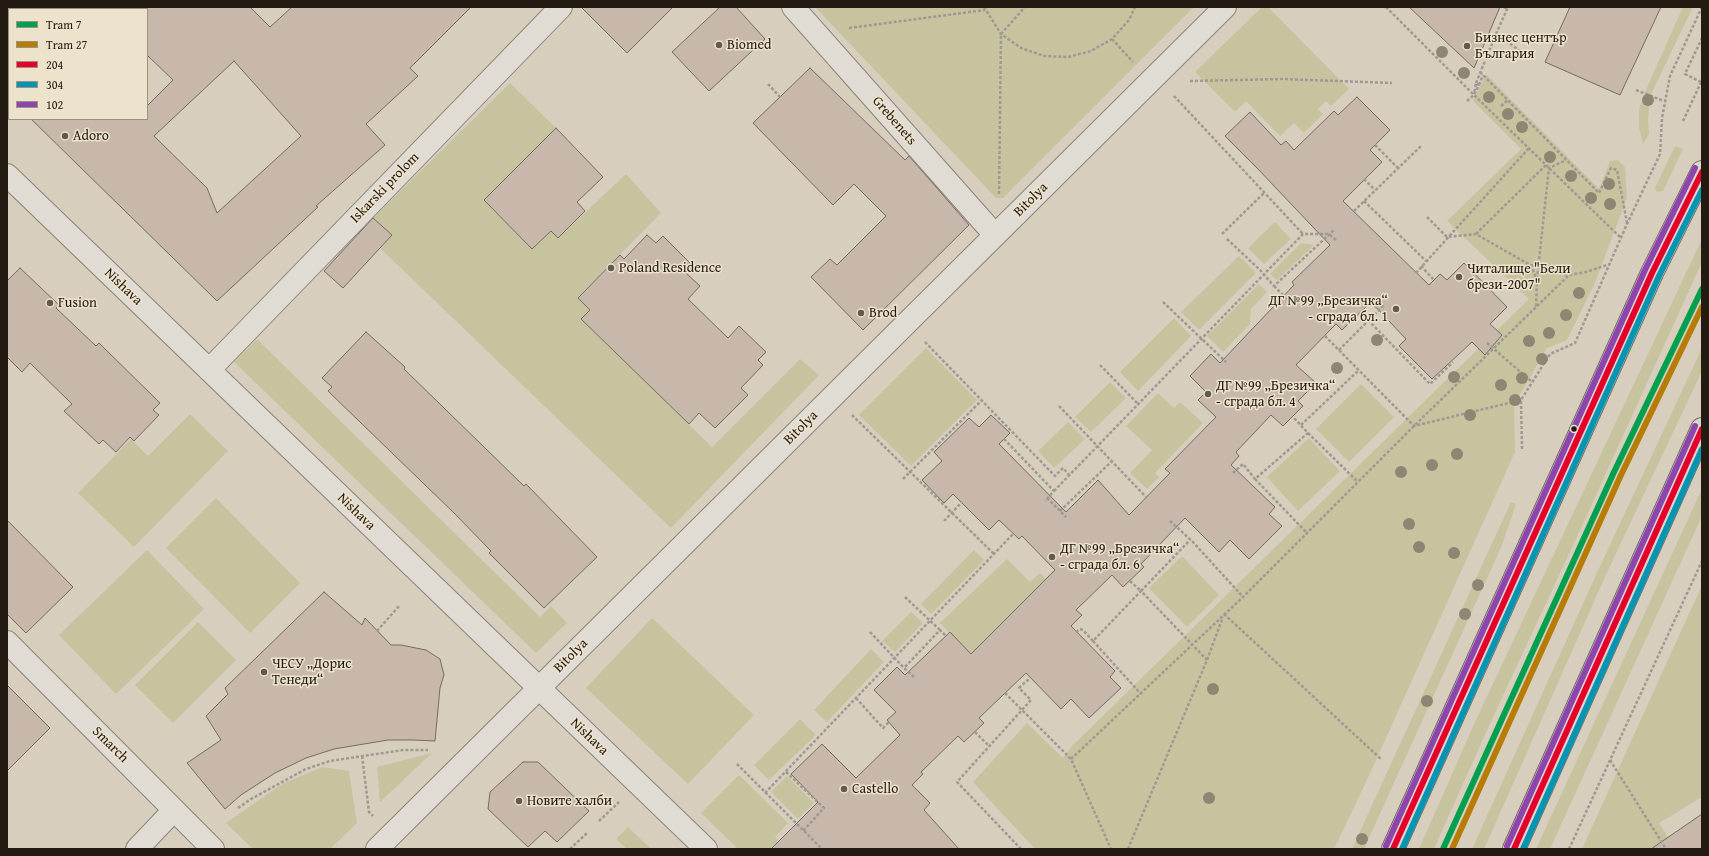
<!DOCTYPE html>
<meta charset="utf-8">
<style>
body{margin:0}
#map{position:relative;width:1709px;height:856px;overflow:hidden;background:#d8cebd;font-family:"Gentium Book Plus",serif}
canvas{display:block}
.frame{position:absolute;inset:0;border:8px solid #231b12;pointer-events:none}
.legend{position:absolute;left:8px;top:8px;width:140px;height:112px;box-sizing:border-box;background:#ede2cc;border:1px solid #9c9282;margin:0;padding:5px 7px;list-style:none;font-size:12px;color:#231b12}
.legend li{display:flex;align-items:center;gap:8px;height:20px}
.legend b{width:20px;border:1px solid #9c9282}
</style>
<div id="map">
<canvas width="1709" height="856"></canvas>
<div class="frame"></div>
<ul class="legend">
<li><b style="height:5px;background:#029f4e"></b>Tram 7</li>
<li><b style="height:5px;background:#b77c05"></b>Tram 27</li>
<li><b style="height:5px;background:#e4002b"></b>204</li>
<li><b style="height:5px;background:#0594b2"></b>304</li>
<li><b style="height:5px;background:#8e44ad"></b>102</li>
</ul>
</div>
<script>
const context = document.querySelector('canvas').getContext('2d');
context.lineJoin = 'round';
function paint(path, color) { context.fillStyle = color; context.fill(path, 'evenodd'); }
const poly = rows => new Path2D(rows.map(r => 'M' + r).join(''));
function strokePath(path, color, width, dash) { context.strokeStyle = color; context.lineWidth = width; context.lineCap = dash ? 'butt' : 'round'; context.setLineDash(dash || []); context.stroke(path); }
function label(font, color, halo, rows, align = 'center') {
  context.font = font + ' "Gentium Book Plus",serif'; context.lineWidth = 3; context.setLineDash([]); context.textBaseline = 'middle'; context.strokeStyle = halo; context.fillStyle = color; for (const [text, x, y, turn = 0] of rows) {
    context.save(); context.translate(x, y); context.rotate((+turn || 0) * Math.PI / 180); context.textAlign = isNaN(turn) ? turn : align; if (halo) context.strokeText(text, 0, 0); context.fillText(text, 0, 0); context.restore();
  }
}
const green = poly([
 [815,7,1194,7,1003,198,996,198],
 [1262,7,1268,7,1349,89,1331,106,1326,101,1318,109,1323,114,1304,133,1294,123,1280,136,1246,101,1235,112,1195,72],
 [1683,7,1693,7,1651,94,1648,118,1649,134,1643,144,1639,127,1639,110,1645,92],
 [1486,74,1599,189,1610,161,1618,160,1625,167,1627,198,1594,285,1567,340,1547,348,1514,405,1515,452,1367,780,1334,849,1035,849,973,782,1027,723,1063,758,1071,747,1529,299,1447,221,1521,149,1473,101],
 [510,83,556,128,484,200,532,249,551,231,558,238,626,174,661,213,578,297,590,310,581,319,712,447,800,359,819,375,671,528,380,248,392,235,373,218],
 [1675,146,1683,149,1663,191,1657,192,1655,188],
 [1275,222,1291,239,1264,264,1248,248],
 [1702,239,1702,262,1582,526,1488,728,1434,849,1419,849,1475,722],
 [1301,243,1314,245,1277,280,1270,274],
 [1239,256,1256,273,1199,330,1181,312],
 [1259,284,1267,292,1251,309,1250,324,1223,352,1207,336],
 [1174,318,1191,336,1138,391,1120,372],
 [257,339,540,617,551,606,567,623,536,653,234,362],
 [926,348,977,400,911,466,859,415],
 [1702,348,1702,371,1604,579,1484,849,1472,849,1595,577],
 [1110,382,1126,398,1091,432,1075,417],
 [1361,384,1394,417,1349,462,1316,429],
 [1158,393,1174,408,1180,402,1203,423,1155,473,1159,477,1147,489,1130,473,1152,450,1126,426],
 [190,414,228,451,134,547,78,493,131,439,148,456],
 [1068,422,1085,439,1054,468,1038,451],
 [1309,438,1340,471,1298,511,1267,477],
 [1702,489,1702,516,1550,849,1536,849],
 [216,498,300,583,250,633,166,548],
 [1511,502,1516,504,1502,545,1364,849,1352,849],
 [147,550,204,609,116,694,59,635],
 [974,550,984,560,931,614,921,604],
 [1182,556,1219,595,1187,627,1149,588],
 [1007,559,1030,582,1040,573,1058,592,1035,590,998,627,1005,634,977,661,940,623],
 [1702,585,1702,797,1659,823,1676,849,1582,849],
 [911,612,923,623,895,652,882,641],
 [652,618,754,715,688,784,586,688],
 [198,622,236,660,173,723,135,685],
 [871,649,884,662,827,722,814,710],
 [800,719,816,735,769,780,754,765],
 [432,753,380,802,377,767],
 [322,767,349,771,357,823,330,849,253,849,226,823,282,784],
 [739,775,788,823,775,837,784,846,781,849,738,849,701,813],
 [787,776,814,803,798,819,771,792],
 [628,827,651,849,627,849,616,839]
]);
const building = poly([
 [147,7,250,7,270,27,292,7,471,7,410,68,418,76,366,124,385,145,316,206,318,207,217,301,31,119,147,119,147,106,173,80,147,55,147,7],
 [234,61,301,136,217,213,207,188,154,136,234,61],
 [581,7,673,7,627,53,581,7],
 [720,7,736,7,765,39,709,91,672,52,720,7],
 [1409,7,1500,7,1474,68,1409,7],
 [1570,7,1661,7,1620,95,1545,62,1570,7],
 [810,68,905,160,909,156,969,225,863,330,811,277,830,259,837,265,886,216,854,184,833,205,753,123,810,68],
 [1357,97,1390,130,1370,150,1382,162,1343,201,1429,285,1440,274,1447,280,1464,263,1507,307,1490,324,1502,335,1485,355,1472,342,1432,379,1399,346,1406,339,1371,302,1342,330,1336,324,1296,365,1316,383,1298,401,1303,406,1283,426,1271,415,1236,452,1239,456,1231,465,1275,507,1269,514,1282,526,1249,559,1230,540,1219,552,1185,518,1141,564,1144,567,1123,587,1112,575,1076,610,1082,615,1071,626,1115,671,1110,677,1121,688,1089,718,1071,699,1061,709,1026,673,979,718,984,723,964,742,958,736,921,772,923,774,912,785,930,803,924,810,959,849,771,849,818,802,791,774,822,744,856,778,900,735,887,720,896,712,874,690,897,667,905,675,950,632,971,654,1055,570,1022,536,1019,539,999,520,989,530,953,494,944,503,922,480,942,461,934,452,969,418,979,427,991,415,1010,433,999,444,1066,512,1098,480,1129,515,1170,473,1165,469,1216,417,1198,400,1206,392,1190,376,1211,354,1220,363,1294,285,1292,282,1330,245,1257,168,1225,136,1250,112,1281,145,1286,141,1294,150,1334,111,1338,115,1357,97],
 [556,128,603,177,577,202,585,211,558,238,551,231,532,249,484,200,556,128],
 [373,218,392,235,343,288,324,271,373,218],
 [647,235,656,243,663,236,693,266,686,273,700,286,688,299,728,338,739,326,766,352,758,360,763,365,741,388,748,395,715,428,699,413,689,424,581,319,590,310,578,298,620,255,624,259,647,235],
 [20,268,59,305,56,308,96,346,99,343,160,403,153,410,159,415,134,441,130,437,116,452,103,440,99,444,64,411,72,404,30,363,22,372,7,357,7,281,20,268],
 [366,332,405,367,404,369,524,486,526,484,597,557,544,608,489,553,491,551,454,513,328,391,332,387,322,378,366,332],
 [7,520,73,587,26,633,7,614,7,520],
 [324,592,362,625,365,618,391,645,401,645,426,650,440,659,444,675,440,688,435,741,413,740,388,740,334,749,306,758,275,773,241,795,225,809,187,763,221,740,206,716,228,694,225,688,324,592],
 [7,685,50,728,7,771,7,685],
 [523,762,538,762,589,811,557,842,545,831,528,847,488,809,490,792,523,762],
 [1702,814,1702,849,1651,849,1702,814]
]);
const path = poly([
 [984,7,1001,34,1021,48,1044,56,1068,57,1091,51,1112,39,1129,20,1135,7],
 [1386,7,1474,95,1621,238],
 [1504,7,1507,9],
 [849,28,985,10],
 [1496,34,1508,7],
 [1112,39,1133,62],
 [1480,72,1599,193,1611,168,1617,170,1627,223],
 [1190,81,1282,79,1392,83],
 [1701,82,1685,74,1702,38],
 [1476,83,1496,34,1526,55],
 [768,84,780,97],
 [1479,85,1483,75],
 [1636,90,1664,101],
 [1174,96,1303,234],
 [1467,101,1474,95,1479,85,1476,83,1474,94],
 [1501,106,1508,100],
 [1683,121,1702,80],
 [1375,145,1398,168],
 [1364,179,1375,190],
 [999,194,1001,34,1025,7],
 [1364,201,1426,261],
 [1354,211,1421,146],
 [1427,217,1447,237,1476,234,1530,265,1569,275],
 [1222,234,1264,193],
 [1476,234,1546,165],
 [1227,239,1260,270,1274,286,1334,230],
 [1530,265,1537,279,1536,308],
 [1421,266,1434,280],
 [1416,273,1529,148],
 [1537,279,1549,168,1566,160],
 [1274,286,1289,301],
 [1163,302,1226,362],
 [1371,302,1379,310],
 [1368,320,1430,384,1453,362],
 [1325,336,1414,426,1521,400],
 [925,342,1055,476,1063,468,1070,476],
 [1487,343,1531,381],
 [1339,350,1385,304],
 [1100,365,1139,405],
 [1059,406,1146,497],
 [852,415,994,554],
 [1301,425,1359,370],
 [1308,433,1358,482],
 [1004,439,1054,491,1045,501],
 [1522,449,1521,400,1550,354,1575,343,1627,224,1660,154,1662,118,1670,76,1702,7],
 [1233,473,1243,464,1255,479,1308,433,1293,417],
 [903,479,982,400],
 [1255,479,1307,533],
 [1054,491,1303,234,1329,234,1337,241],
 [1047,498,1066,517],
 [1060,511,1112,461],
 [944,521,962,502],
 [1170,521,1192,541,1243,597],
 [1130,581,1141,591,1190,540],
 [905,597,940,630],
 [1224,614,1382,760],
 [377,631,400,605],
 [870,632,904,668],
 [1076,632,1080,629,1083,630,1093,641,1141,591,1207,660],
 [1093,641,1141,694],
 [914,677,904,668,940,630,946,636],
 [1005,693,1071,759,1111,849],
 [856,698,883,728,889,722],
 [975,732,989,746],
 [362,756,369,812,373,816],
 [1071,759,1243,597,1414,426,1569,275,1586,272,1610,264],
 [1610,760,1666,849],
 [737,764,822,849],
 [786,772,824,808,803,831],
 [765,793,1013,534],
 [238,808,251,799,306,769,330,761,403,750,428,750],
 [599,821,619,802],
 [570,849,587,833],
 [1021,849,957,782,1031,700,1019,688,1030,678],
 [1128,849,1207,660,1223,617],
 [1569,849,1702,561]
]);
const minor = poly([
 [793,7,995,235],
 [33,9,35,7],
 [7,35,9,33],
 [7,175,706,849],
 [209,370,561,7],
 [7,642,213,849],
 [137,849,174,810],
 [377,849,1225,7]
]);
const primary = poly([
 [1393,849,1652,273,1702,172],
 [1514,849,1702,429]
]);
const bus1 = poly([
 [1393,849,1652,273,1702,172],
 [1514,849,1702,429]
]);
const bus2 = poly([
 [1402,849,1659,276,1702,190],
 [1523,849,1702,449]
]);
const bus3 = poly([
 [1386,846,1645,270,1695,168],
 [1507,846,1695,426]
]);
const tram1 = poly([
 [1443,849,1614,472,1702,289]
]);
const tram2 = poly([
 [1452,849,1621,475,1702,307]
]);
const trees = [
 [1442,52],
 [1464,73],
 [1489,97],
 [1648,100],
 [1508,114],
 [1522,127],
 [1550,157],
 [1571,176],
 [1609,184],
 [1591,198],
 [1610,204],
 [1579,293],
 [1566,315],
 [1549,333],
 [1377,340],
 [1529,341],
 [1542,359],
 [1337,368],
 [1454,377],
 [1522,378],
 [1501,385],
 [1515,400],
 [1470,415],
 [1457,454],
 [1432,465],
 [1401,472],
 [1409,524],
 [1419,547],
 [1454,553],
 [1478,585],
 [1465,614],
 [1213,689],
 [1427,701],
 [1209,798],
 [1362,839]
];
const markers = [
 [719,45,4,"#625a4e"],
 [1467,46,4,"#625a4e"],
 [65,136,4,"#625a4e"],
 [611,268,4,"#625a4e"],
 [1459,277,4,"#625a4e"],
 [50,303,4,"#625a4e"],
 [1396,309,4,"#625a4e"],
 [861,313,4,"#625a4e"],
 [1208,394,4,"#625a4e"],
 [1574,429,3.5,"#231b12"],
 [1052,557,4,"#625a4e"],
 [264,672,4,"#625a4e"],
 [844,789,4,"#625a4e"],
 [519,801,4,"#625a4e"]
];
const poiNames = [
 ["Бизнес център",1475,38],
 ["България",1475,54],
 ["Biomed",727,45],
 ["Adoro",73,136],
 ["Poland Residence",619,268],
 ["Читалище \"Бели",1467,269],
 ["брези-2007\"",1467,285],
 ["ДГ №99 „Брезичка“",1388,301,"right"],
 ["- сграда бл. 1",1388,317,"right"],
 ["Fusion",58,303],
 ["Brod",869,313],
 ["ДГ №99 „Брезичка“",1216,386],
 ["- сграда бл. 4",1216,402],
 ["ДГ №99 „Брезичка“",1060,549],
 ["- сграда бл. 6",1060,565],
 ["ЧЕСУ „Дорис",272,664],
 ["Тенеди“",272,680],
 ["Castello",852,789],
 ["Новите халби",527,801]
];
const streetNames = [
 ["Grebenets",894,121,49],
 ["Iskarski prolom",385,188,-46],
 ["Bitolya",1031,200,-45],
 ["Nishava",123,287,44],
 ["Bitolya",801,428,-45],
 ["Nishava",356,512,44],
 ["Bitolya",571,656,-45],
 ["Nishava",589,737,44],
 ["Smarch",110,745,45]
];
paint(green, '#c8c39f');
paint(building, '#c8b8ac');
strokePath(building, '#716c62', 1);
strokePath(minor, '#8a8479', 24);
strokePath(primary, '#716c62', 24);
strokePath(path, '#9e9992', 2.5, [3, 2]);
strokePath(minor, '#e0dcd3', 22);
strokePath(primary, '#dbd6cb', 22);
strokePath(bus1, '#e4002b', 6);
strokePath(bus2, '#0594b2', 6);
strokePath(bus3, '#8e44ad', 6);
strokePath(tram1, '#029f4e', 6);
strokePath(tram2, '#b77c05', 6);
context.fillStyle = '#8d8672';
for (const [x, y] of trees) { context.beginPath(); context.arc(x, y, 6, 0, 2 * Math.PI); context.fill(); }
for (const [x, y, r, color] of markers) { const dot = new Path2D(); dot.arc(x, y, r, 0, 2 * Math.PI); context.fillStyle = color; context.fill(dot); strokePath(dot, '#ede2cc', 1.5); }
label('14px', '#231b12', '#ede2cc', poiNames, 'left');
label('14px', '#231b12', '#ede2cc', streetNames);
</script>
